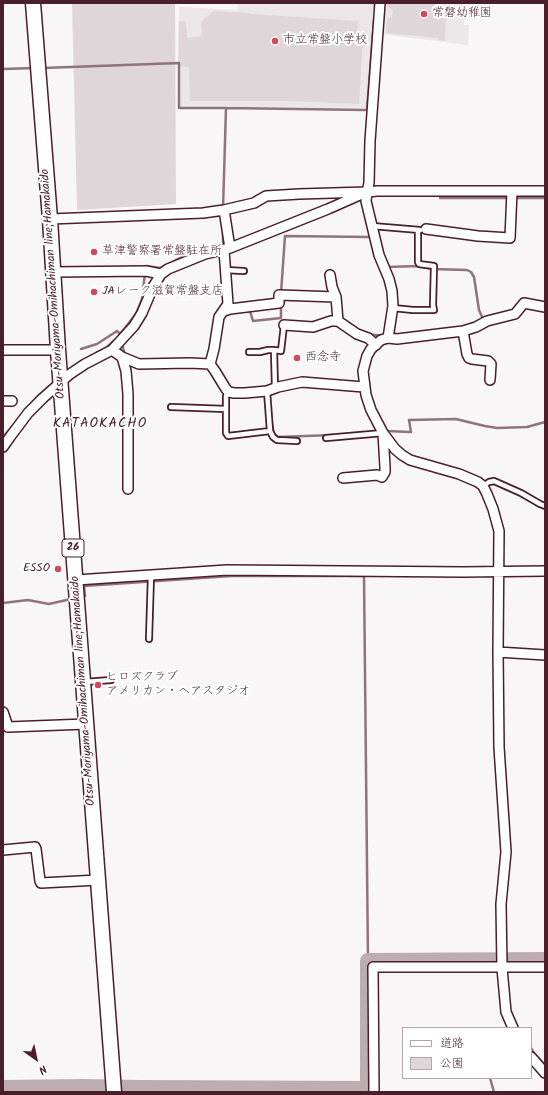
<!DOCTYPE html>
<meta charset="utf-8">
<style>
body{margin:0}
#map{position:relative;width:548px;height:1095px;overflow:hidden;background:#f8f6f7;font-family:Kalam,"Klee One",sans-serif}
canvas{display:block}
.frame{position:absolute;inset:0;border:4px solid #4a1f2b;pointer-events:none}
.legend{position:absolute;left:402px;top:1027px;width:130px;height:52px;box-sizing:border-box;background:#fff;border:1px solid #b7a5aa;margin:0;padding:5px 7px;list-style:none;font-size:12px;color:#4a1f2b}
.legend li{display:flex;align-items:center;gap:8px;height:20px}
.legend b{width:20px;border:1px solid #b7a5aa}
.north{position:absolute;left:16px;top:1039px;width:40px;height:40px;-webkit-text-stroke:3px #fff;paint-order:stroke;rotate:147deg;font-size:11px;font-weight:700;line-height:16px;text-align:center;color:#4a1f2b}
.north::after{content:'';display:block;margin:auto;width:14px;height:18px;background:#4a1f2b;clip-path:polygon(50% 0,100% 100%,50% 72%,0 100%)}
</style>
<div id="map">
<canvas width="548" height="1095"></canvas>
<div class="frame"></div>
<ul class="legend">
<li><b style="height:5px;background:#fff"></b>道路</li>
<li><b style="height:11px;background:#ded6d9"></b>公園</li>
</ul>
<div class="north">N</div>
</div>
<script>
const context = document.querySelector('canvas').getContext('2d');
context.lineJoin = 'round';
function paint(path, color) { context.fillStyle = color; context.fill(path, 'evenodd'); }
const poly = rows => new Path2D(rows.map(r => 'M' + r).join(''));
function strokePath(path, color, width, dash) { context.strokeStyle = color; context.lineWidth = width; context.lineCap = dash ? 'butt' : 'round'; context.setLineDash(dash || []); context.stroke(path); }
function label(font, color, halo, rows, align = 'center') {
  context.font = font + ' Kalam,"Klee One",sans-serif'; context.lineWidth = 4; context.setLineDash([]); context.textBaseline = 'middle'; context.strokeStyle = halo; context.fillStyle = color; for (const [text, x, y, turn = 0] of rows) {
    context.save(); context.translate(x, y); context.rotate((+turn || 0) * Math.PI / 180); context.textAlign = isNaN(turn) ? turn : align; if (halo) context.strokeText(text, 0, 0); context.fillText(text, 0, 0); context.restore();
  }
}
const built = poly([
 [238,3,375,3,367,108,180,107,178,66,179,7,237,10],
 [384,3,466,3,464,25,469,25,468,45,381,34]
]);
const green = poly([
 [72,3,175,3,176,204,77,210],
 [387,3,442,4,442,9,446,10,445,41,438,40,438,38,386,33,387,19,392,17,393,11,387,6],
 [214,11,250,13,250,14,358,21,357,36,363,37,359,104,287,101,190,101,189,67,178,66,179,21,186,22,187,38,202,36,201,22]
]);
const stream = poly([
 [375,6,375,3],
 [43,68,179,63,179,108,226,108,367,110,374,21],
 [3,69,34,68],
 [440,198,545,198],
 [223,209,226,108],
 [217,247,223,245,223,228],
 [387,267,418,266,432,269,467,270,471,272,474,277,479,310,483,319],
 [145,268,146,266,160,268,182,257,200,251],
 [281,293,285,236,370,237,371,238],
 [248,310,250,311,253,321,281,318,281,304],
 [120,334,136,314,142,299,145,273],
 [369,334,382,336],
 [122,344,125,355],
 [81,349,97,344,117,331,120,334,120,337],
 [96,353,107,347,115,340],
 [29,406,37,397,55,382],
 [271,419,274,434,278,437,333,435],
 [386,431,411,432,409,420,456,419,464,421,485,426,497,428,527,427,545,422],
 [3,437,21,416],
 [82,597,85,596,84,586,231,576,364,576,368,961],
 [3,603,28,600,49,604,71,599],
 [531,1048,534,1053,545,1065],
 [490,1078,494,1092]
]);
const river = poly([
 [3,1088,82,1087,140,1088,368,1089,368,961,545,960]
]);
const lane = poly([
 [372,226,420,230],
 [225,270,244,271],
 [393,308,413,310,434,310,433,305,434,266,419,264,418,262,418,230],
 [249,352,260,352,268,350,274,350],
 [275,388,274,350,281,351,284,325],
 [228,391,226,396,226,433,228,436,270,431,267,391],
 [171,407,226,409],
 [270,431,273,437,277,440,297,441],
 [326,438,383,433],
 [483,486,489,482,494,481,521,493,540,504,545,506],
 [149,639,151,575],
 [85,682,111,680]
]);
const street = poly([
 [380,3,370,141,369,183,367,192,366,201,379,255,389,279,392,291,393,306,388,338],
 [224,210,230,248],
 [50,219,203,213,224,210,254,203,266,196,299,194,367,192,377,191,545,191],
 [426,229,478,236,510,238,512,191],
 [53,272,146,271,161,274],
 [330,275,332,287,336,297],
 [224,311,230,309,279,303,279,295,336,297,338,321,357,334,368,338,376,345],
 [284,325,313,327,331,321,338,321],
 [463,331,467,354,469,358,472,359,488,361,491,364,490,380],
 [3,350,58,350],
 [112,350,122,357,139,364,190,363,210,364,215,371,226,389,229,392,234,393,245,393,267,391,278,387,302,382,364,387],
 [122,357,126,371,128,394,128,489],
 [210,364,214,349,219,317,228,304,224,250],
 [3,401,12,401],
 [3,447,10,437,28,413,43,398,70,374,85,364,112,350,134,326,142,313,153,287,161,274,168,269,205,254,230,248,328,209,362,194],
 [343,478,377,475,382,477,385,472,385,467,383,433],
 [76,580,227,570,463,572,545,571],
 [498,652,545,655],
 [3,712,8,727,86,724],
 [3,850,35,847,36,849,40,881,41,883,98,880],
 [513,1028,506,1012,502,968,501,904,506,852,499,747,498,652,499,531,493,509,487,494,483,486,478,482,459,474,410,460,402,455,395,449,383,433,371,410,366,395,363,371,367,356,371,349,381,340,388,338,397,339,463,331,476,327,487,321,515,314,524,303,545,307],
 [531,1057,545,1073],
 [374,1092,373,967,545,967]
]);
const primary = poly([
 [33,3,50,219,58,350,114,1092]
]);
const markers = [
 [424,14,4,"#d1495b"],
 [275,41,4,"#d1495b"],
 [94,252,4,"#d1495b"],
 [94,292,4,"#d1495b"],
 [297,358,4,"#d1495b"],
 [58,569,4,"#d1495b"],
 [98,685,4,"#d1495b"]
];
const shields = [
 [73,548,22]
];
const shieldNames = [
 ["26",73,548]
];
const poiNames = [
 ["常磐幼稚園",432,14],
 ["市立常盤小学校",283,41],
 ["草津警察署常盤駐在所",102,252],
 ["JAレーク滋賀常盤支店",102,292],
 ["西念寺",305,358],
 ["ESSO",50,569,"right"],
 ["ヒロズクラブ",106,678],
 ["アメリカン・ヘアスタジオ",106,692]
];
const streetNames = [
 ["Otsu-Moriyama-Omihachiman line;Hamakaido",54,284,-94],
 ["Otsu-Moriyama-Omihachiman line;Hamakaido",84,691,-94]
];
const quarterNames = [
 ["KATAOKACHO",100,425]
];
paint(built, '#ebe6e8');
paint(green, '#ded6d9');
strokePath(stream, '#8f747b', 2.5);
strokePath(river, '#bdadb0', 16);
strokePath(lane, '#4a1f2b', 8);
strokePath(street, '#4a1f2b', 12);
strokePath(primary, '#4a1f2b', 17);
strokePath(lane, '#fff', 4.5);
strokePath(street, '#fff', 9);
strokePath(primary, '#fff', 14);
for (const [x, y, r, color] of markers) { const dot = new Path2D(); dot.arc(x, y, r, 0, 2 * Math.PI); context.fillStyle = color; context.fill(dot); strokePath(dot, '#fff', 1.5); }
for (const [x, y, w] of shields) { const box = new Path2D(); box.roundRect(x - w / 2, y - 9, w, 18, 3); context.fillStyle = '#fff'; context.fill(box); strokePath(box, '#4a1f2b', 1); }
label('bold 11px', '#4a1f2b', null, shieldNames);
label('12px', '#4a1f2b', '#fff', poiNames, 'left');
label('12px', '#4a1f2b', '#fff', streetNames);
context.letterSpacing = '1px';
label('14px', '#4a1f2b', '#fff', quarterNames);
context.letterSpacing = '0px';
</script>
